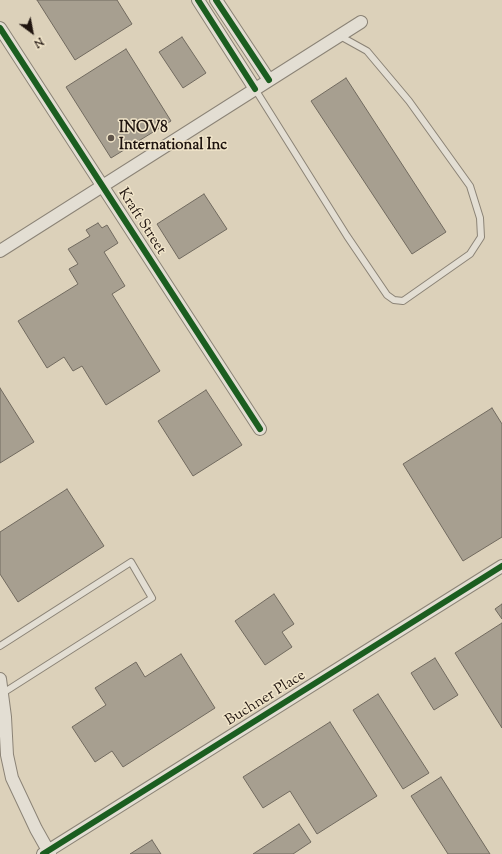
<!DOCTYPE html>
<style>
body{margin:0}
#map{position:relative;width:502px;height:854px;overflow:hidden;background:#dcd1ba;font-family:"Sorts Mill Goudy",serif}
canvas{display:block}
.north{position:absolute;left:12px;top:12px;width:40px;height:40px;-webkit-text-stroke:3px #f1e5ca;paint-order:stroke;rotate:148deg;font-size:11px;font-weight:700;line-height:16px;text-align:center;color:#1f140f}
.north::after{content:'';display:block;margin:auto;width:14px;height:18px;background:#1f140f;clip-path:polygon(50% 0,100% 100%,50% 72%,0 100%)}
</style>
<div id="map">
<canvas width="502" height="854"></canvas>
<div class="north">N</div>
</div>
<script>
const context = document.querySelector('canvas').getContext('2d');
context.lineJoin = 'round';
function paint(path, color) { context.fillStyle = color; context.fill(path, 'evenodd'); }
const poly = rows => new Path2D(rows.map(r => 'M' + r).join(''));
function strokePath(path, color, width, dash) { context.strokeStyle = color; context.lineWidth = width; context.lineCap = dash ? 'butt' : 'round'; context.setLineDash(dash || []); context.stroke(path); }
function label(font, color, halo, rows, align = 'center') {
  context.font = font + ' "Sorts Mill Goudy",serif'; context.lineWidth = 3; context.setLineDash([]); context.textBaseline = 'middle'; context.strokeStyle = halo; context.fillStyle = color; for (const [text, x, y, turn = 0] of rows) {
    context.save(); context.translate(x, y); context.rotate((+turn || 0) * Math.PI / 180); context.textAlign = isNaN(turn) ? turn : align; if (halo) context.strokeText(text, 0, 0); context.fillText(text, 0, 0); context.restore();
  }
}
const building = poly([
 [37,0,117,0,132,24,75,60,37,0],
 [182,37,206,73,183,88,159,52,182,37],
 [126,49,171,121,111,158,66,87,126,49],
 [346,78,446,232,412,254,311,101,346,78],
 [204,194,227,229,179,259,157,224,204,194],
 [98,223,102,228,107,225,118,243,104,252,125,286,112,294,160,371,106,405,82,366,73,371,64,357,47,368,18,321,78,284,69,269,78,264,68,249,90,236,86,230,98,223],
 [0,388,34,442,0,463,0,388],
 [206,390,242,445,193,476,158,421,206,390],
 [492,408,502,424,502,537,463,561,403,464,492,408],
 [67,489,104,546,18,602,0,574,0,532,67,489],
 [274,594,294,624,282,632,292,647,265,665,235,621,274,594],
 [502,604,502,619,495,609,502,604],
 [502,623,502,728,455,653,502,623],
 [181,654,215,708,123,767,112,751,95,762,72,727,106,705,95,688,136,662,145,677,181,654],
 [435,658,458,695,434,710,411,673,435,658],
 [378,694,429,773,403,789,353,710,378,694],
 [330,722,377,796,317,834,290,791,263,808,243,777,330,722],
 [441,777,490,854,448,854,411,796,441,777],
 [299,824,311,842,293,854,253,854,299,824],
 [152,840,161,854,130,854,152,840]
]);
const service = poly([
 [255,89,347,236,387,295,394,300,403,301,470,254,481,237,480,218,470,186,409,101,367,51,340,36],
 [0,646,131,562,152,598,3,693]
]);
const minor = poly([
 [198,0,255,89],
 [216,0,269,80],
 [0,28,260,429],
 [0,251,361,22],
 [0,679,5,717,7,755,12,778,36,829,50,854],
 [43,854,502,566]
]);
const cycleway = poly([
 [198,0,255,89],
 [216,0,269,80],
 [0,28,260,429],
 [43,854,502,566]
]);
const markers = [
 [111,138,4,"#61564b"]
];
const poiNames = [
 ["INOV8",119,129],
 ["International Inc",119,146]
];
const streetNames = [
 ["Kraft Street",141,222,57],
 ["Buchner Place",266,699,-32]
];
paint(building, '#a79f90');
strokePath(building, '#716a5f', 1);
strokePath(service, '#8b8376', 8);
strokePath(minor, '#8b8376', 14);
strokePath(service, '#e3ded3', 6);
strokePath(minor, '#e3ded3', 12);
strokePath(cycleway, '#1b5e20', 6);
for (const [x, y, r, color] of markers) { const dot = new Path2D(); dot.arc(x, y, r, 0, 2 * Math.PI); context.fillStyle = color; context.fill(dot); strokePath(dot, '#f1e5ca', 1.5); }
label('bold 15px', '#1f140f', '#f1e5ca', poiNames, 'left');
label('15px', '#1f140f', '#f1e5ca', streetNames);
</script>
